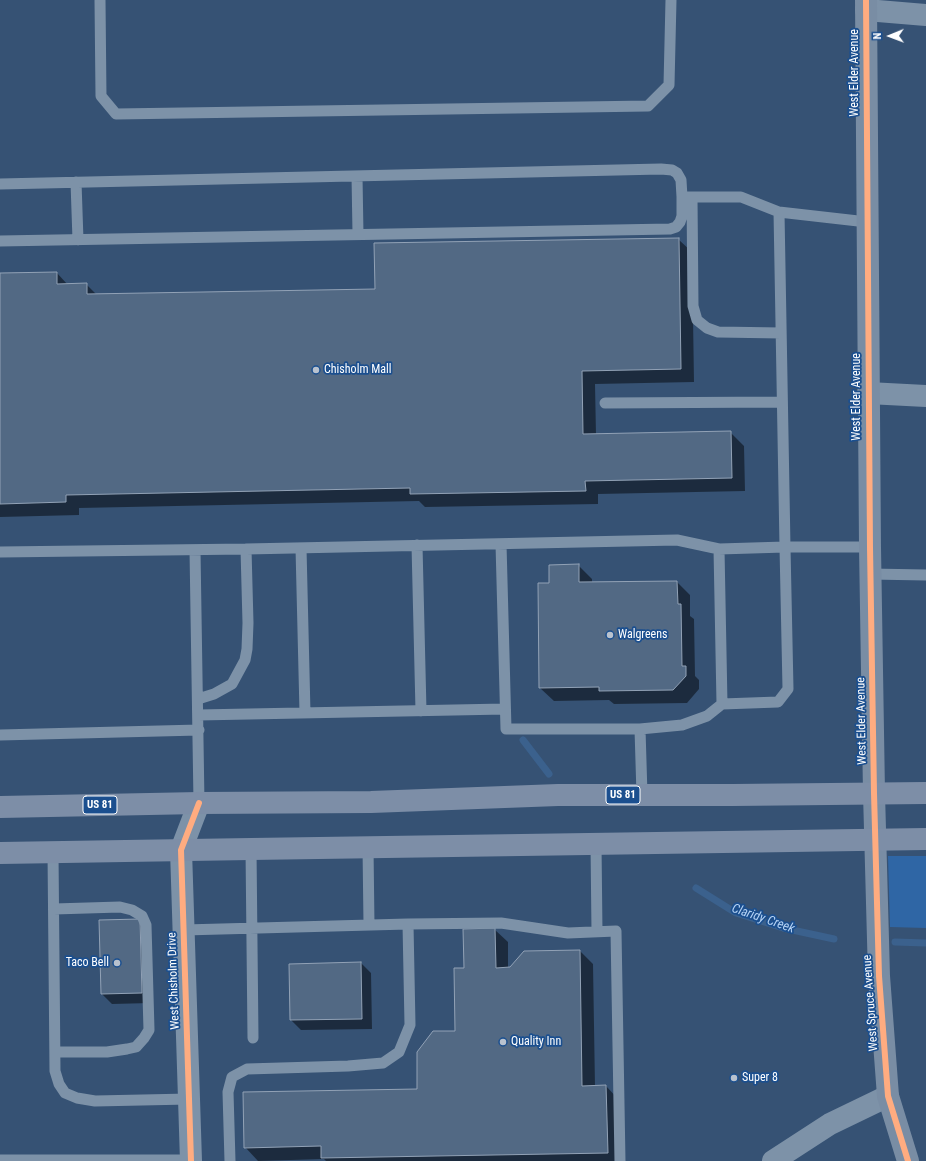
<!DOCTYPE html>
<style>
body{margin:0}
#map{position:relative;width:926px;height:1161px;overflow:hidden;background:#365274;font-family:"Roboto Condensed",sans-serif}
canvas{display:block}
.north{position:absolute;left:870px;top:16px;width:40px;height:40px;-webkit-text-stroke:3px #1b4f8f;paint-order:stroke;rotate:269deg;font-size:11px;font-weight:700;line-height:16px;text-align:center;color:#fff}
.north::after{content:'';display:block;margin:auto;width:14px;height:18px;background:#fff;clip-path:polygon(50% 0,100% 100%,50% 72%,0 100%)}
</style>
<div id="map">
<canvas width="926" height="1161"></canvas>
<div class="north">N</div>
</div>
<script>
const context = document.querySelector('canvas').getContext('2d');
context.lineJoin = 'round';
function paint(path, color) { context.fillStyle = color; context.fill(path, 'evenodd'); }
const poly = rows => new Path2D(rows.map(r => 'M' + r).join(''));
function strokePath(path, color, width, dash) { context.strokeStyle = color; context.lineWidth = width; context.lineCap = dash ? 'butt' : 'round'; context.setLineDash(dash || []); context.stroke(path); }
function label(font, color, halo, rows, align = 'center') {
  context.font = font + ' "Roboto Condensed",sans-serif'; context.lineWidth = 3.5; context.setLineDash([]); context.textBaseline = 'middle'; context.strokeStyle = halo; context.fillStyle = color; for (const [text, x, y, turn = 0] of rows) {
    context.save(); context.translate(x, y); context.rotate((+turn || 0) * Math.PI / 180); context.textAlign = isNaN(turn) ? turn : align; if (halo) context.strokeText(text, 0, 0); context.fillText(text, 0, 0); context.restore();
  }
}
const green = poly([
 [888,856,926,856,926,928,890,927]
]);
const shadow = poly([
 [678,239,692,252,694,382,595,384,596,435,730,432,744,446,745,491,598,494,598,504,425,507,419,501,79,508,79,515,0,517,0,274,57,273,68,285,86,284,97,295,376,290],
 [578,565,592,579,592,583,677,582,690,595,690,616,694,619,695,676,699,680,699,689,687,703,614,704,609,700,554,701,540,688,550,584],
 [140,920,150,930,151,1003,112,1004,102,994],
 [494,929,508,942,508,969,580,951,593,964,595,1087,606,1086,619,1100,620,1161,326,1161,324,1159,258,1161,245,1147,418,1090,456,1032,465,969],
 [361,963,371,973,372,1029,301,1030,291,1020,290,965]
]);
const stream = poly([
 [523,740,549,774],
 [696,888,736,913,783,928,834,939],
 [895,942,926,943]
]);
const building = poly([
 [679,238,681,369,582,371,583,434,731,431,732,478,585,481,586,491,410,494,410,488,66,495,66,502,0,504,0,273,57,272,57,284,87,283,87,294,375,289,374,243,679,238],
 [579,564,579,582,677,581,678,604,681,604,682,666,686,666,686,676,673,690,599,691,599,687,539,688,538,583,549,583,549,565,579,564],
 [140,919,142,993,101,994,99,920,140,919],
 [495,928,496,968,510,967,524,951,580,950,582,1086,606,1085,608,1153,321,1158,321,1146,244,1148,243,1092,417,1089,417,1052,433,1031,455,1031,454,968,464,968,463,929,495,928],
 [361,962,362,1019,290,1020,289,964,361,962]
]);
const lane = poly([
 [100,0,101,96,116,114,648,106,669,85,671,0],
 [357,176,358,234],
 [76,182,78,240],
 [0,184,661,169,672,170,677,173,681,180,682,197],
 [692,197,693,306,697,320,707,328,718,332,781,333],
 [0,241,670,229,676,227,680,222,682,216,682,197,741,197,779,212,867,222],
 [605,403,782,402],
 [501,544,506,729,640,729],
 [417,545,421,711],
 [301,548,305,713],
 [719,549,722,704],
 [195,550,199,803],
 [0,552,246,549,677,540,719,549,785,547,870,547],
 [870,574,926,575],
 [198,699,214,694,232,684,245,660,247,649,248,623,246,549],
 [198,715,505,709],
 [0,735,199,730],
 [642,795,640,729,682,725,707,716,722,704,778,702,788,689,785,547,779,212],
 [596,844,597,932],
 [368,847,369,925],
 [251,849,253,1038],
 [53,852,55,1071,59,1084,65,1093,77,1098,95,1101,189,1099],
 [54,909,120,907,132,910,142,916,146,925,149,1030,144,1038,136,1047,127,1049,107,1052,55,1052],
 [408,924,501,923,568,933,616,931,620,1161],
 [184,930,408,924,410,1025,399,1052,383,1063,348,1066,247,1069,232,1077,228,1092,230,1161],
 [0,1160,191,1160]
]);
const street = poly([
 [866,10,926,15],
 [868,393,926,396],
 [191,1161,181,850,199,803],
 [773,1161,830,1124,888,1096]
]);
const secondary = poly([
 [866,0,870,547,874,793,879,976,888,1096,908,1161]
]);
const primary = poly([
 [0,807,199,803,371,802,558,795,733,795,926,793],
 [0,853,251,849,926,839]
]);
const cycleway = poly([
 [866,0,870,547,874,793,879,976,888,1096,908,1161],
 [191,1161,181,850,199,803]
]);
const markers = [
 [316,370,4,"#b9c2ce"],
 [610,635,4,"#b9c2ce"],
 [117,963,4,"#b9c2ce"],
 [503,1042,4,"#b9c2ce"],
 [734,1078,4,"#b9c2ce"]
];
const shields = [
 [623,795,34],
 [100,805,34]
];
const shieldNames = [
 ["US 81",623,795],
 ["US 81",100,805]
];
const streetNames = [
 ["West Elder Avenue",855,73,-90],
 ["West Elder Avenue",857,397,-90],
 ["West Elder Avenue",862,721,-91],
 ["West Chisholm Drive",174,981,-92],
 ["West Spruce Avenue",871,1003,-94]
];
const poiNames = [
 ["Chisholm Mall",324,370],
 ["Walgreens",618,635],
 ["Taco Bell",109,963,"right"],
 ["Quality Inn",511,1042],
 ["Super 8",742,1078]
];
const waterNames = [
 ["Claridy Creek",763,919,19]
];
paint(green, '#2f66a5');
paint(shadow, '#0007');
strokePath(stream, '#3b618d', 7);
paint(building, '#526984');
strokePath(building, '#92a2b6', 1);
strokePath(lane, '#7d92a8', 11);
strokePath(street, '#7d92a8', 22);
strokePath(secondary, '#798da4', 22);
strokePath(primary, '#7d8ea7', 22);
strokePath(cycleway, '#ffac80', 6);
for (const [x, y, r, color] of markers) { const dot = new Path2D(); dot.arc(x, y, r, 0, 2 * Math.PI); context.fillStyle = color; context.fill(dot); strokePath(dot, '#1b4f8f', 1.5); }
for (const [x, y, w] of shields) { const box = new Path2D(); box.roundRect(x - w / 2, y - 9, w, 18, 3); context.fillStyle = '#1b4f8f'; context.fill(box); strokePath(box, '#fff', 1); }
label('bold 11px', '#fff', null, shieldNames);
label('12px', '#fff', '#1b4f8f', streetNames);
label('12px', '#fff', '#1b4f8f', poiNames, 'left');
label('italic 13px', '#b5d3f5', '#1b4f8f', waterNames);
</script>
